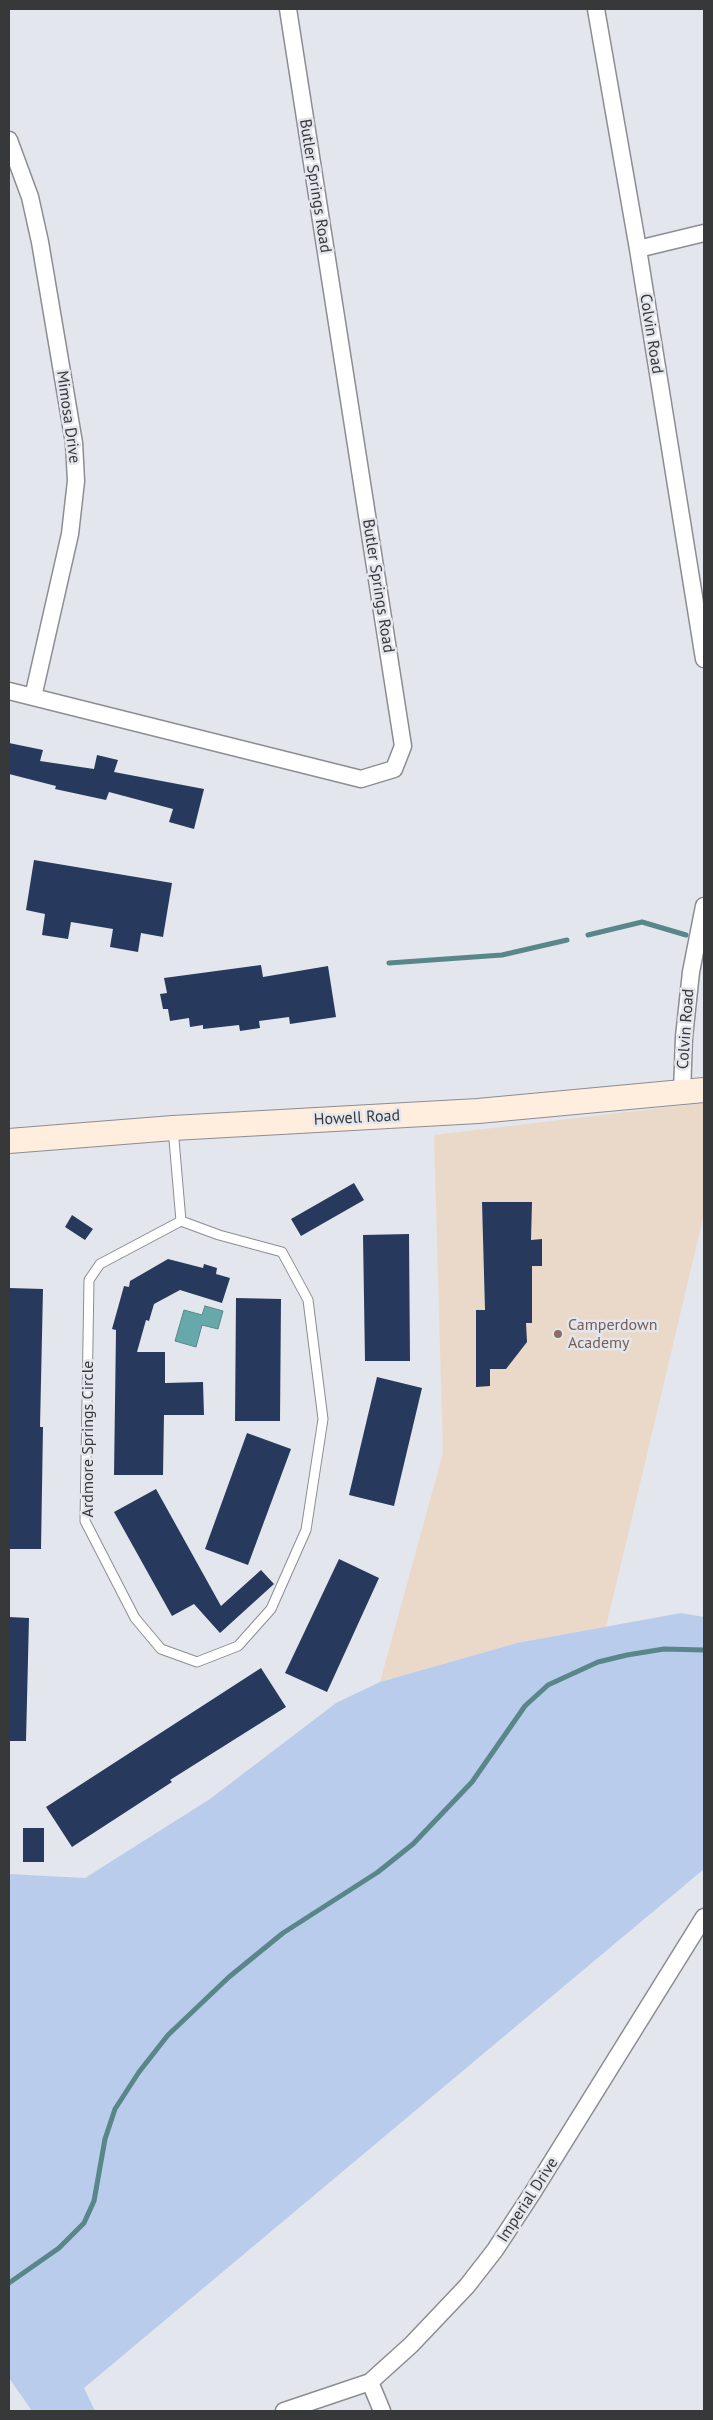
<!DOCTYPE html>
<style>
body{margin:0}
#map{position:relative;width:713px;height:2420px;overflow:hidden;background:#e3e6ec;font-family:"PT Sans",sans-serif}
canvas{display:block}
.frame{position:absolute;inset:0;border:10px solid #37383a;pointer-events:none}
</style>
<div id="map">
<canvas width="713" height="2420"></canvas>
<div class="frame"></div>
</div>
<script>
const context = document.querySelector('canvas').getContext('2d');
context.lineJoin = 'round';
function paint(path, color) { context.fillStyle = color; context.fill(path, 'evenodd'); }
const poly = rows => new Path2D(rows.map(r => 'M' + r).join(''));
function strokePath(path, color, width, dash) { context.strokeStyle = color; context.lineWidth = width; context.lineCap = dash ? 'butt' : 'round'; context.setLineDash(dash || []); context.stroke(path); }
function label(font, color, halo, rows, align = 'center') {
  context.font = font + ' "PT Sans",sans-serif'; context.lineWidth = 5; context.setLineDash([]); context.textBaseline = 'middle'; context.strokeStyle = halo; context.fillStyle = color; for (const [text, x, y, turn = 0] of rows) {
    context.save(); context.translate(x, y); context.rotate((+turn || 0) * Math.PI / 180); context.textAlign = isNaN(turn) ? turn : align; if (halo) context.strokeText(text, 0, 0); context.fillText(text, 0, 0); context.restore();
  }
}
const education = poly([
 [704,1103,704,1214,606,1627,517,1643,380,1682,443,1453,434,1135]
]);
const green = poly([
 [681,1613,704,1617,704,1869,84,2388,95,2411,32,2411,9,2378,9,1874,85,1878,210,1799,336,1703,380,1682,517,1643]
]);
const water = poly([
 [205,1306,223,1311,218,1329,202,1325,196,1347,175,1341,184,1310,202,1315,205,1306]
]);
const stream = poly([
 [588,935,642,922,686,935],
 [389,963,502,955,567,940],
 [9,2283,59,2248,84,2223,94,2201,105,2139,115,2109,139,2072,168,2035,229,1977,283,1933,378,1872,413,1844,472,1782,525,1706,548,1685,598,1662,627,1655,664,1649,704,1650]
]);
const building = poly([
 [9,743,43,750,40,761,94,769,97,755,118,760,114,772,204,789,194,829,169,822,173,809,109,792,106,800,55,789,56,786,9,774],
 [34,860,172,883,163,937,141,933,138,952,110,947,113,929,71,922,68,939,42,935,45,914,26,910],
 [261,965,263,977,328,966,336,1017,290,1024,289,1017,259,1021,260,1028,240,1031,239,1025,203,1029,203,1025,190,1027,189,1018,170,1021,168,1009,163,1009,160,994,167,993,164,978],
 [354,1183,364,1200,301,1236,291,1219],
 [482,1202,532,1202,531,1240,542,1239,542,1266,532,1266,532,1323,526,1323,527,1342,506,1369,490,1369,490,1386,476,1387,476,1310,485,1310],
 [72,1215,93,1229,85,1240,65,1227],
 [409,1234,410,1361,365,1361,363,1235],
 [168,1259,203,1268,204,1264,217,1268,216,1274,230,1278,222,1303,180,1290,154,1304,149,1321,146,1320,137,1352,165,1352,165,1383,203,1382,204,1415,164,1415,163,1475,114,1475,116,1330,112,1329,124,1286,129,1287,130,1281],
 [9,1288,43,1289,40,1427,43,1427,41,1549,9,1549],
 [236,1298,281,1299,280,1421,235,1421],
 [377,1377,422,1388,394,1506,349,1495],
 [247,1433,291,1449,248,1565,205,1549],
 [156,1489,221,1606,261,1570,274,1584,220,1633,194,1604,172,1616,114,1512],
 [339,1559,379,1578,327,1692,285,1673],
 [9,1617,29,1618,26,1741,9,1741],
 [261,1668,286,1707,170,1780,172,1782,72,1847,46,1807],
 [23,1828,44,1828,44,1862,23,1862]
]);
const lane = poly([
 [173,1128,181,1221,100,1264,89,1280,85,1521,135,1618,161,1649,197,1662,238,1646,271,1609,306,1530,323,1419,308,1300,282,1252,219,1235,181,1221]
]);
const street = poly([
 [596,9,638,249,704,659],
 [9,140,30,197,40,242,74,443,76,481,70,534,33,697],
 [638,249,704,233],
 [9,691,361,779,394,769,403,746,288,9],
 [682,1093,684,1037,691,972,704,906],
 [370,2382,382,2411],
 [284,2411,370,2382,411,2345,467,2286,495,2250,533,2192,704,1917]
]);
const secondary = poly([
 [9,1141,173,1128,478,1111,704,1090]
]);
const markers = [
 [558,1334,5,"#8d6e63"]
];
const streetNames = [
 ["Butler Springs Road",315,186,81],
 ["Colvin Road",651,334,81],
 ["Mimosa Drive",68,417,82],
 ["Butler Springs Road",378,586,81],
 ["Colvin Road",686,1029,-86],
 ["Howell Road",357,1118,-3],
 ["Ardmore Springs Circle",88,1439,-90],
 ["Imperial Drive",528,2200,-57]
];
const educationNames = [
 ["Camperdown",568,1325],
 ["Academy",568,1343]
];
paint(education, '#ead9c8');
paint(green, '#baccec');
paint(water, '#67a9ab');
strokePath(water, '#598789', 1);
strokePath(stream, '#598789', 5);
paint(building, '#273a5e');
strokePath(lane, '#8b8d93', 11);
strokePath(street, '#8b8d93', 19);
strokePath(secondary, '#8b8d93', 26);
strokePath(lane, '#fff', 9);
strokePath(street, '#fff', 16);
strokePath(secondary, '#ffedde', 24);
for (const [x, y, r, color] of markers) { const dot = new Path2D(); dot.arc(x, y, r, 0, 2 * Math.PI); context.fillStyle = color; context.fill(dot); strokePath(dot, '#e3e6ec', 2); }
label('16px', '#37383a', '#e3e6ec', streetNames);
label('16px', '#785e54', '#e3e6ec', educationNames, 'left');
</script>
